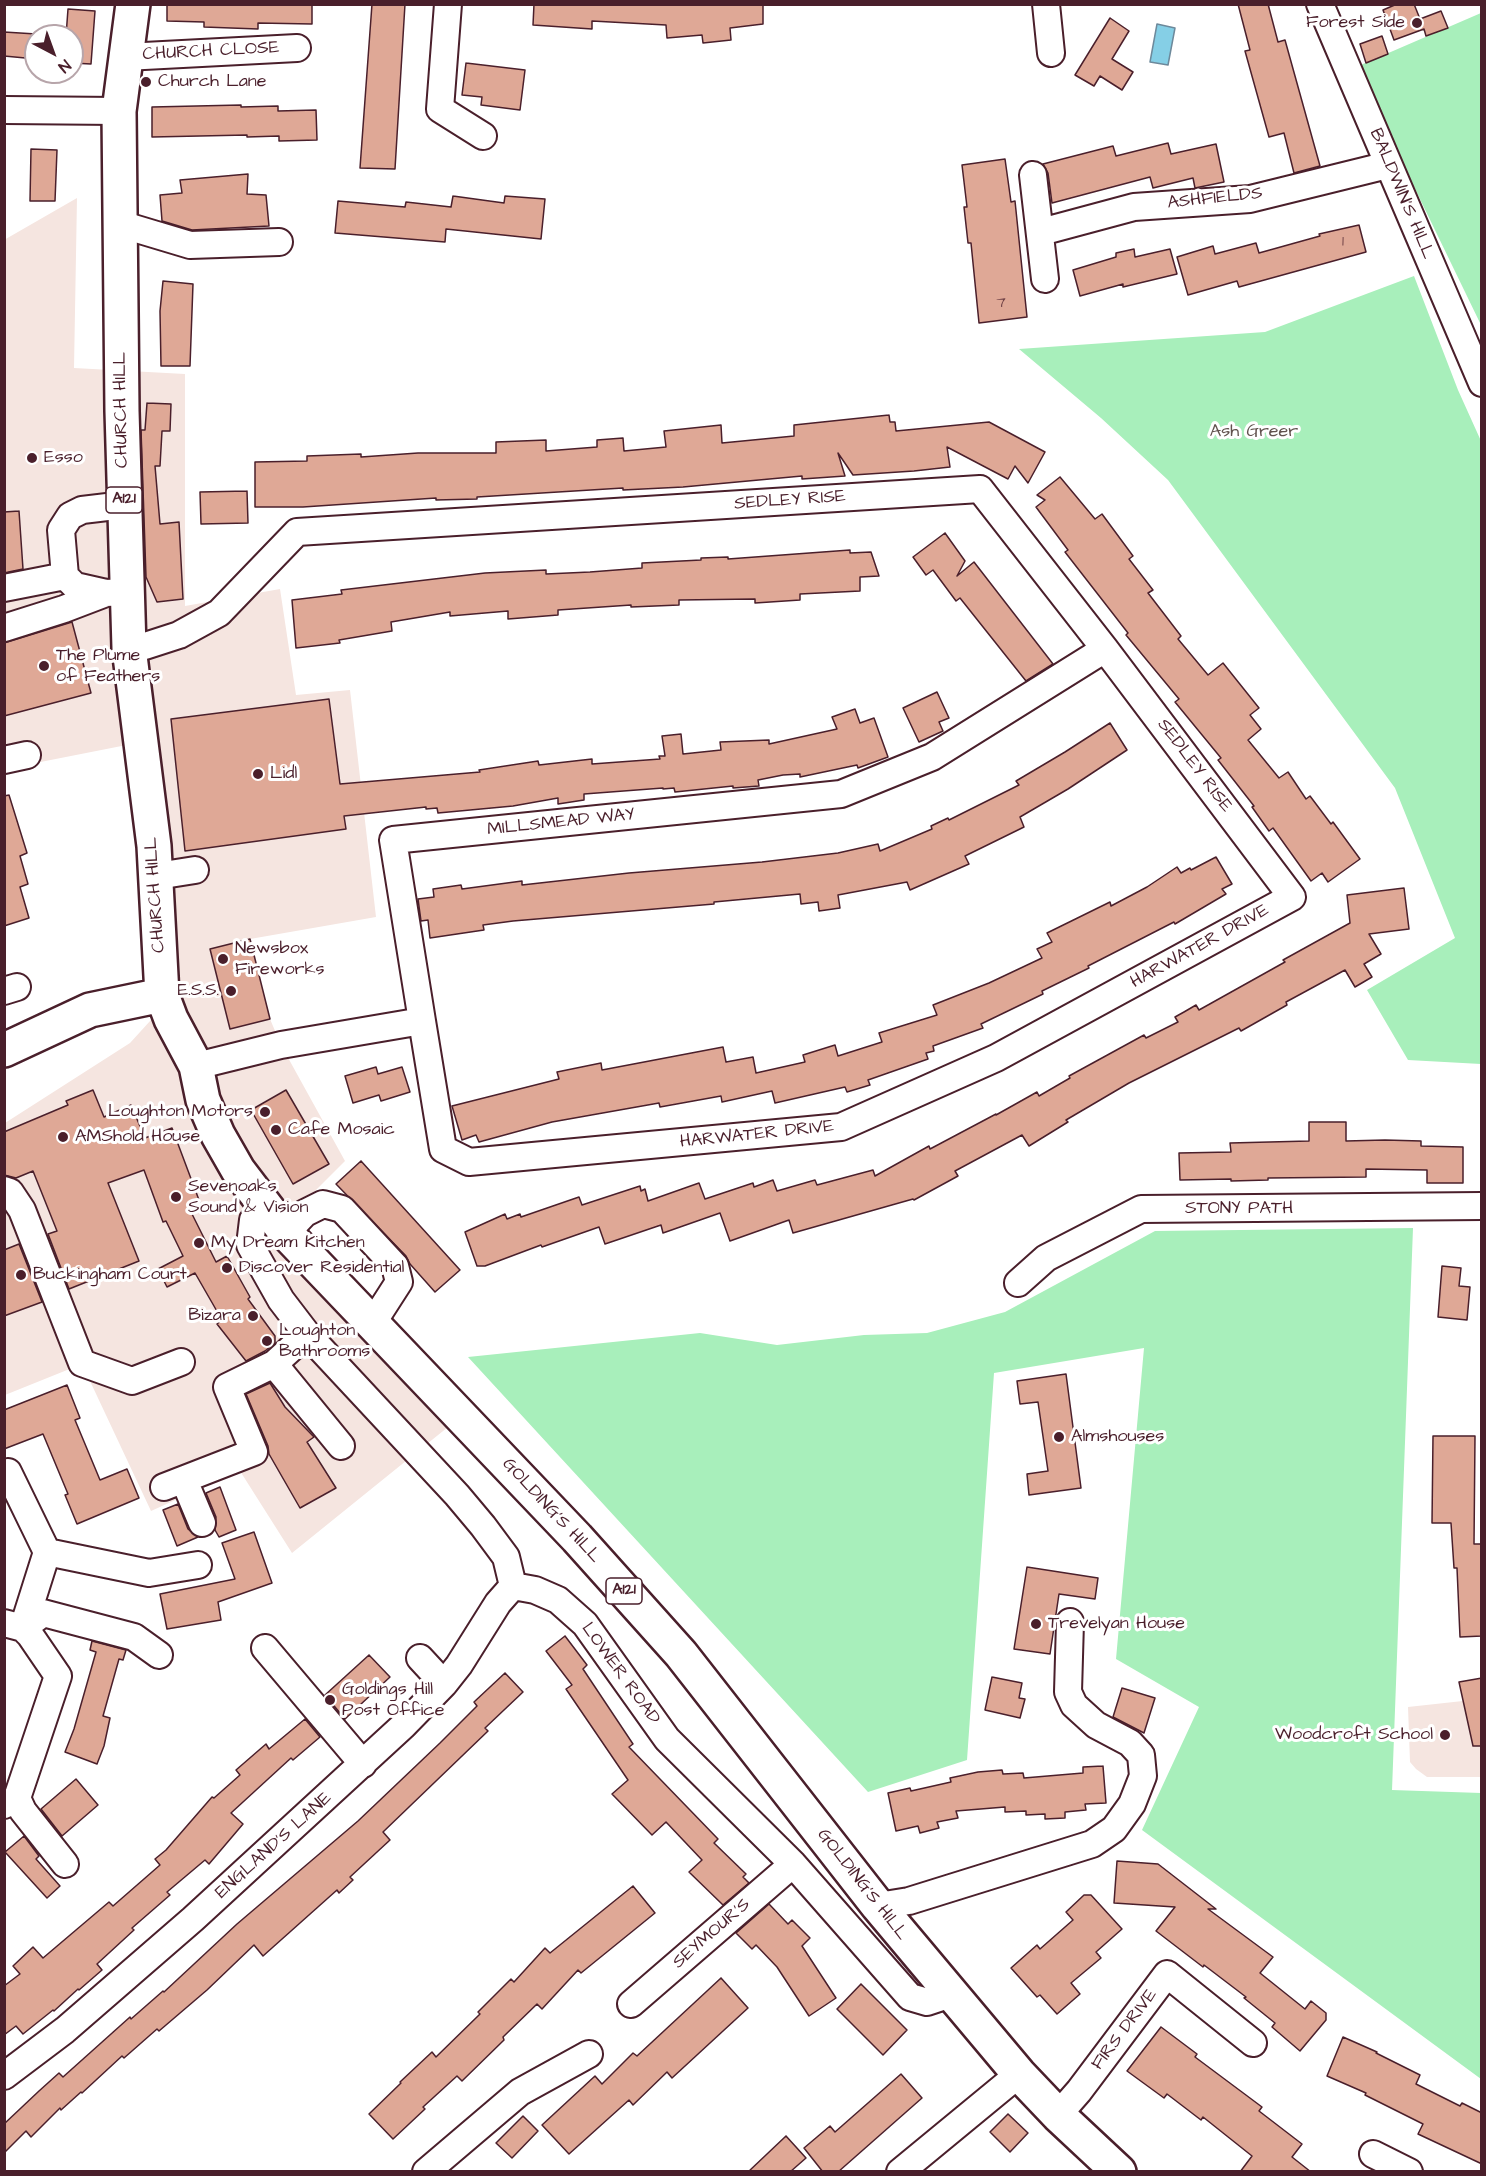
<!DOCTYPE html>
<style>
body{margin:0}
#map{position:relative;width:1486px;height:2176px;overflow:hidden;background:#fff;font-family:"Architects Daughter",sans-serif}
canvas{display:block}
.frame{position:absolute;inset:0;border:6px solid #4a1f2b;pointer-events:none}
.north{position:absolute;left:24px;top:24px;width:60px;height:60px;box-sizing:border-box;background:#fff;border:2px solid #b7a5aa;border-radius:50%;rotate:139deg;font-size:16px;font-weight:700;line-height:24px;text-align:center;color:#4a1f2b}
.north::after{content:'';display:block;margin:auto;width:21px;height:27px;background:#4a1f2b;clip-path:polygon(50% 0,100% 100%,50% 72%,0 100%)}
</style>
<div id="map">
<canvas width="1486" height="2176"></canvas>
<div class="frame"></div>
<div class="north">N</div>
</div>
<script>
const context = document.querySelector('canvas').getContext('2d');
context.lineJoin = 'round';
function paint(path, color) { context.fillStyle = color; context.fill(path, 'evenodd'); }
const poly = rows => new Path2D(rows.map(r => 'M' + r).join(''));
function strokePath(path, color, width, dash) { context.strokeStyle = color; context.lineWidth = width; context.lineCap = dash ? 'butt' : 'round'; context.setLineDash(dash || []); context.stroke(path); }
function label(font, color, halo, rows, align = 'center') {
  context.font = font + ' "Architects Daughter",sans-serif'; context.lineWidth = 6; context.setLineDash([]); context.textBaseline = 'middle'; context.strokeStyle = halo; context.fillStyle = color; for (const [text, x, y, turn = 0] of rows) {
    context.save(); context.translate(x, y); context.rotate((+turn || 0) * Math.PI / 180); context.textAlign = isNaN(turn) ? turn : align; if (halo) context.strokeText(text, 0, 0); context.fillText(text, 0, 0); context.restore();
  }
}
const built = poly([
 [77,198,74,368,185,374,185,606,280,589,296,695,350,690,376,917,250,939,270,1019,281,1045,345,1161,286,1220,448,1427,292,1553,240,1471,151,1511,82,1364,5,1395,5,1123,130,1043,181,987,152,740,5,769,4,240],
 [1481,1699,1481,1777,1427,1777,1416,1769,1410,1762,1408,1707]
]);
const green = poly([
 [1481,13,1481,325,1356,67],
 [1414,276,1458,390,1481,441,1481,1064,1408,1060,1367,990,1455,938,1395,788,1168,480,1101,418,1019,349,1265,332],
 [1413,1228,1392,1790,1481,1793,1481,2079,1142,1830,1199,1707,1116,1659,1144,1348,994,1373,967,1760,868,1792,468,1357,700,1333,777,1345,864,1335,927,1333,1005,1312,1155,1231]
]);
const water = poly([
 [1157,24,1175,28,1168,65,1150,62,1157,24]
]);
const building = poly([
 [167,4,312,4,312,24,258,23,258,29,204,27,204,22,167,21,167,4],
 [372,4,405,4,395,169,360,168,372,4],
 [534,4,763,4,763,24,730,28,731,40,703,43,702,35,667,38,666,25,592,21,592,29,533,25,534,4],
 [1238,4,1268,4,1278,42,1285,40,1320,166,1294,173,1284,133,1269,137,1245,51,1250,50,1238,4],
 [1397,4,1414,4,1420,19,1441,11,1448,28,1426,36,1424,29,1394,40,1383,10,1397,4],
 [68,9,95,11,91,64,72,63,72,36,66,36,68,9],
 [1110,18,1129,31,1112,59,1133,72,1122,90,1100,76,1094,86,1075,75,1110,18],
 [4,32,36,34,36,59,4,56,4,32],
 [1382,36,1388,54,1366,63,1360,44,1382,36],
 [466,63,525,70,520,110,481,105,482,97,462,95,466,63],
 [241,105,241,107,278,106,278,111,316,110,317,140,279,141,279,136,247,137,247,135,152,137,152,107,241,105],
 [1168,143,1171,154,1216,144,1224,182,1195,188,1193,178,1153,188,1150,177,1052,203,1048,173,1043,164,1113,146,1116,156,1168,143],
 [31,149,57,150,55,201,30,201,31,149],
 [1005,159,1011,202,1015,201,1027,317,979,323,971,243,968,243,964,207,967,207,962,165,1005,159],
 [248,174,247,194,266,195,269,226,192,230,162,221,160,195,182,193,180,180,248,174],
 [453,196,504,203,505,196,545,199,541,239,446,229,445,242,335,233,338,201,405,207,406,202,451,207,453,196],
 [1359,225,1366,252,1239,287,1237,281,1188,295,1177,257,1213,246,1215,254,1256,243,1259,253,1320,236,1319,234,1359,225],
 [1134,249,1135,257,1170,249,1177,274,1123,287,1123,284,1080,296,1073,270,1116,257,1116,253,1134,249],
 [163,281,193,284,190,366,161,366,160,311,163,281],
 [147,403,171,404,170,431,162,431,160,466,155,466,160,524,179,522,183,599,157,602,146,577,141,430,145,430,147,403],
 [889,415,890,422,895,422,896,431,989,422,1045,452,1028,483,1015,466,1008,479,947,447,950,467,914,471,853,475,838,453,845,476,802,479,802,476,683,487,623,490,623,488,477,497,477,499,436,500,436,498,303,507,255,507,255,462,307,461,307,456,361,454,361,457,418,453,496,453,496,442,546,440,546,451,597,447,597,440,623,438,624,451,666,447,664,431,721,425,722,443,794,436,794,425,889,415],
 [1060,477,1095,519,1102,514,1133,556,1129,559,1153,590,1148,593,1181,636,1178,639,1208,675,1223,663,1259,708,1250,715,1261,729,1248,740,1279,778,1288,772,1306,799,1310,796,1331,824,1333,822,1360,859,1328,882,1322,873,1311,881,1273,828,1269,831,1252,807,1254,806,1218,760,1221,758,1175,702,1179,699,1126,635,1128,633,1065,552,1068,550,1036,507,1045,500,1037,495,1060,477],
 [247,491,248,523,201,524,200,492,247,491],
 [19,511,23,569,4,573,4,512,19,511],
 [945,533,965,561,957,576,974,562,1053,664,1026,681,960,598,956,601,933,570,926,575,913,557,945,533],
 [850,550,850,553,871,552,879,576,860,577,860,591,800,594,800,600,755,603,755,599,679,600,679,605,631,607,631,605,558,610,558,615,508,619,508,611,450,616,450,612,391,622,392,631,339,640,340,643,296,648,292,600,342,594,341,590,485,573,546,570,546,574,590,572,642,568,642,563,701,560,701,558,728,557,728,559,850,550],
 [72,622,91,693,4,716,4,643,72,622],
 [937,692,949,718,939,722,943,731,919,742,903,708,937,692],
 [329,699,340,784,480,772,479,770,538,761,539,765,592,759,592,764,660,759,659,756,665,756,662,736,681,734,683,754,721,750,720,742,769,740,769,744,837,729,832,717,855,709,860,723,874,718,888,757,858,768,857,765,800,777,800,774,783,775,758,780,759,786,733,788,733,786,675,792,674,788,663,789,663,788,584,794,584,800,558,804,558,798,513,806,438,813,437,808,426,809,426,807,344,816,346,829,185,851,171,719,329,699],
 [1110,723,1127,750,1068,789,1020,817,1024,827,965,856,969,864,910,890,907,882,838,895,840,908,819,911,818,902,801,904,800,894,714,902,714,904,513,921,483,925,484,930,430,938,428,920,421,921,418,899,434,897,433,889,461,885,462,889,522,881,522,885,629,873,762,862,838,853,878,844,880,851,932,829,931,826,948,818,949,820,1019,785,1016,781,1065,752,1110,723],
 [9,795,27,853,20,856,28,884,20,887,29,918,4,926,4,796,9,795],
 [1216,857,1232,884,1222,889,1226,894,1175,924,1174,922,1088,966,1089,968,1042,991,1043,994,981,1024,983,1028,933,1046,934,1051,926,1053,928,1059,868,1080,870,1085,847,1092,845,1087,775,1103,772,1091,722,1102,721,1096,660,1107,659,1103,552,1122,479,1142,476,1135,462,1140,452,1106,559,1079,557,1072,601,1063,602,1070,723,1047,726,1062,753,1057,756,1073,805,1062,803,1055,835,1045,838,1056,882,1042,879,1033,937,1015,933,1005,989,983,1042,958,1037,949,1052,942,1047,933,1110,902,1111,906,1147,887,1177,867,1181,873,1190,868,1191,870,1216,857],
 [1404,888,1409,929,1369,934,1381,954,1364,964,1372,977,1355,987,1345,970,1286,1002,1287,1005,1241,1031,1239,1028,1129,1083,1066,1120,1068,1122,1029,1146,1022,1135,955,1171,958,1176,914,1200,913,1199,793,1233,789,1220,730,1241,720,1213,663,1233,661,1225,605,1244,599,1227,542,1247,541,1245,485,1266,477,1266,465,1232,505,1214,507,1219,520,1214,521,1217,579,1197,582,1205,640,1186,641,1191,645,1189,648,1201,699,1183,705,1199,753,1183,754,1187,773,1180,777,1191,815,1180,817,1185,873,1170,875,1176,929,1146,930,1149,996,1114,996,1115,1037,1092,1039,1096,1070,1078,1069,1076,1144,1035,1146,1038,1178,1022,1175,1017,1184,1012,1196,1005,1199,1010,1285,962,1283,960,1350,923,1347,895,1404,888],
 [250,939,270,1019,230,1029,210,949,250,939],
 [376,1067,378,1074,402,1067,410,1092,381,1101,379,1095,353,1103,345,1076,376,1067],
 [93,1090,104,1117,131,1105,145,1138,172,1128,202,1208,191,1212,216,1262,227,1256,250,1297,248,1299,275,1336,275,1343,265,1351,246,1361,217,1324,222,1320,195,1273,167,1287,158,1269,183,1256,166,1221,163,1222,144,1170,108,1183,139,1261,69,1289,48,1234,57,1231,33,1171,16,1178,4,1175,4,1132,68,1105,66,1101,93,1090],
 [286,1090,329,1164,293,1184,251,1110,286,1090],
 [1309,1122,1346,1122,1346,1141,1385,1140,1421,1141,1421,1146,1463,1147,1463,1183,1427,1183,1427,1170,1366,1169,1366,1177,1268,1178,1268,1180,1231,1181,1231,1179,1180,1180,1179,1153,1231,1152,1230,1143,1309,1141,1309,1122],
 [361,1161,460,1270,435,1292,410,1264,406,1256,336,1184,361,1161],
 [19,1244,42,1302,4,1316,4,1250,19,1244],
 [1442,1266,1461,1268,1459,1286,1470,1287,1467,1320,1438,1317,1442,1266],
 [1066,1374,1081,1488,1029,1495,1027,1474,1048,1471,1038,1402,1020,1404,1017,1381,1066,1374],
 [270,1383,285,1407,314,1437,307,1442,336,1488,300,1508,269,1454,268,1446,246,1394,270,1383],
 [67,1385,80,1418,75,1420,100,1480,127,1469,139,1498,77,1524,65,1495,68,1494,43,1434,4,1449,4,1410,67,1385],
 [1433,1436,1475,1436,1474,1544,1482,1544,1482,1636,1460,1637,1457,1568,1454,1568,1451,1523,1432,1523,1433,1436],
 [220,1487,236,1530,219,1537,215,1530,216,1517,206,1493,220,1487],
 [178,1504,188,1529,198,1537,177,1546,163,1510,178,1504],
 [254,1532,272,1583,218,1602,221,1620,167,1629,160,1594,235,1579,222,1543,254,1532],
 [1027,1567,1098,1578,1095,1599,1059,1594,1050,1654,1014,1649,1027,1567],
 [565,1636,587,1665,583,1669,633,1744,629,1747,718,1839,714,1843,746,1874,743,1877,749,1883,723,1905,689,1872,702,1860,666,1822,652,1835,612,1794,628,1780,566,1689,572,1685,546,1651,565,1636],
 [92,1641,126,1650,123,1660,119,1659,103,1716,110,1718,104,1746,97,1764,65,1752,74,1729,96,1652,90,1650,92,1641],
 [369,1655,390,1677,345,1719,325,1695,369,1655],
 [505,1673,523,1692,485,1728,488,1731,383,1832,390,1840,350,1877,353,1880,339,1893,337,1890,263,1956,254,1945,207,1990,159,2031,157,2029,124,2058,122,2056,82,2093,81,2092,61,2110,60,2108,31,2137,26,2131,4,2153,4,2124,39,2091,59,2073,63,2077,130,2017,131,2019,163,1991,164,1992,237,1924,358,1821,440,1743,477,1706,474,1702,505,1673],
 [992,1677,1022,1683,1019,1698,1025,1699,1020,1718,985,1710,992,1677],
 [1482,1678,1482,1746,1473,1746,1459,1682,1482,1678],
 [1122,1688,1155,1698,1144,1733,1113,1717,1122,1688],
 [305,1719,320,1737,293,1760,291,1758,231,1813,243,1824,209,1864,205,1860,167,1892,170,1895,132,1928,134,1930,97,1964,102,1970,79,1990,78,1989,54,2011,53,2010,23,2034,16,2026,4,2035,4,1986,20,1974,13,1966,33,1947,43,1958,109,1902,113,1906,160,1865,155,1859,166,1850,212,1797,214,1798,240,1775,236,1770,266,1744,269,1749,305,1719],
 [1103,1766,1106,1803,1085,1804,1086,1810,1065,1812,1065,1818,1045,1819,1045,1814,1026,1815,1026,1811,1005,1812,1005,1807,956,1811,958,1818,937,1822,939,1828,920,1833,918,1826,896,1831,888,1793,910,1788,911,1791,951,1782,950,1778,978,1772,1002,1770,1003,1774,1023,1773,1024,1778,1083,1773,1083,1767,1103,1766],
 [76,1779,98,1805,62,1836,41,1809,76,1779],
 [24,1836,39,1856,36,1859,60,1886,47,1898,5,1852,24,1836],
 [1117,1861,1158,1864,1216,1909,1208,1909,1273,1957,1260,1973,1305,2009,1311,2001,1326,2013,1326,2020,1300,2051,1272,2027,1275,2023,1244,1998,1246,1997,1204,1965,1203,1967,1156,1931,1175,1907,1114,1903,1117,1861],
 [633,1886,655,1913,581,1973,578,1970,542,2009,537,2004,503,2037,504,2040,462,2081,457,2076,423,2107,425,2109,393,2139,369,2114,401,2083,400,2082,432,2052,436,2057,480,2014,478,2012,511,1979,514,1982,545,1948,550,1953,633,1886],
 [1084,1895,1091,1895,1122,1929,1096,1952,1101,1958,1071,1983,1080,1994,1057,2014,1040,1995,1037,1997,1011,1968,1037,1945,1040,1949,1073,1920,1066,1912,1084,1895],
 [769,1904,788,1924,792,1920,810,1938,802,1946,836,1998,809,2016,777,1967,756,1945,752,1949,736,1933,769,1904],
 [721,1978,748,2008,672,2078,667,2072,633,2105,629,2100,569,2154,542,2125,595,2076,602,2084,633,2053,637,2056,721,1978],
 [861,1984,907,2030,883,2055,837,2009,861,1984],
 [1161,2027,1197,2054,1195,2057,1262,2107,1259,2111,1302,2144,1292,2157,1311,2172,1240,2172,1252,2156,1203,2117,1201,2120,1167,2094,1164,2098,1127,2071,1161,2027],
 [1343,2037,1377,2052,1376,2053,1420,2075,1416,2084,1460,2106,1462,2103,1482,2113,1482,2164,1418,2134,1423,2124,1365,2095,1366,2093,1327,2076,1343,2037],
 [901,2074,922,2098,838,2172,823,2172,804,2148,830,2126,835,2132,901,2074],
 [1008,2114,1028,2133,1010,2152,990,2132,1008,2114],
 [523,2116,538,2131,512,2158,496,2143,523,2116],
 [786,2136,806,2158,790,2172,748,2172,786,2136]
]);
const minor = poly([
 [448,4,440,109,483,136],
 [1046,4,1051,53],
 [1320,4,1482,383],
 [125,57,297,48],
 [4,110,119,111],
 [1033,175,1045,279],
 [120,224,190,245,279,242],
 [1041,232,1134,207,1250,199,1388,165],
 [124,505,82,510,70,516,61,530,65,576,75,586,106,593,127,592],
 [4,588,65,576],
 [4,628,64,609,106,593],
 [129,648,145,646,179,635,219,613,297,532,980,489,1105,649,1292,897,996,1058,841,1127,469,1162,443,1149,422,1021],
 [4,760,27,755],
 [157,876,195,870],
 [4,991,17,987],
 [196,1066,281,1045,422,1021,393,840,841,794,932,757,1105,649],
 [4,1190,10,1192,22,1210,82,1363,132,1381,181,1362],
 [267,1209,253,1220,250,1245,281,1300,307,1334,457,1495,483,1526,506,1557,513,1586,535,1590,558,1600,585,1624,667,1739,793,1864,910,1997,927,2002,951,1994],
 [286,1233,305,1213,323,1204,342,1209,395,1266,399,1282,372,1324],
 [1018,1283,1046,1258,1141,1209,1482,1206],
 [274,1364,341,1446],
 [8,1472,47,1552,23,1628],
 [184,1480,202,1523],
 [164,1487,254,1452,227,1387,274,1364,307,1334],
 [47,1552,149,1573,198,1565],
 [4,1623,23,1628,30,1635,58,1676,17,1798,4,1805],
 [23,1628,43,1613,134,1637,159,1655],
 [265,1648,363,1764],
 [420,1658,444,1684],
 [17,1798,23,1811,65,1864],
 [878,1906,909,1901,1092,1844,1114,1829,1132,1804,1143,1776,1141,1755,1130,1743,1096,1725,1074,1705,1068,1692,1070,1622],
 [631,2004,793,1864],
 [4,2076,65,2030,193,1919,403,1726,444,1684,459,1665,498,1603,513,1586],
 [1058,2115,1079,2091,1167,1974,1253,2043],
 [1373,2154,1409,2172],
 [426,2172,520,2092,589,2054],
 [900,2172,1019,2074]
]);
const major = poly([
 [133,4,119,111,122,411,129,648,154,846,162,995,171,1019,196,1066,203,1100,218,1135,238,1170,286,1233,577,1538,681,1654,878,1906,1019,2074,1058,2115,1119,2172],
 [4,1050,90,1010,162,995]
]);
const markers = [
 [1417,23,6,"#4a1f2b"],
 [146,82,6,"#4a1f2b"],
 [32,458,6,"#4a1f2b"],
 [44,666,6,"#4a1f2b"],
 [258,774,6,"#4a1f2b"],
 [223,959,6,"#4a1f2b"],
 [231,991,6,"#4a1f2b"],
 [265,1112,6,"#4a1f2b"],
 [276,1130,6,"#4a1f2b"],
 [63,1137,6,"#4a1f2b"],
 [176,1197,6,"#4a1f2b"],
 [199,1243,6,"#4a1f2b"],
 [227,1268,6,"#4a1f2b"],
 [21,1275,6,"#4a1f2b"],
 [253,1316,6,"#4a1f2b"],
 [267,1341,6,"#4a1f2b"],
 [1059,1437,6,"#4a1f2b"],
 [1036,1624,6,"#4a1f2b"],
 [330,1700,6,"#4a1f2b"],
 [1445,1735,6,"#4a1f2b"]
];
const numberNames = [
 ["1",1343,243],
 ["7",1001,304]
];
const shields = [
 [124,500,36],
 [624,1591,36]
];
const shieldNames = [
 ["A121",124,500],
 ["A121",624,1591]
];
const poiNames = [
 ["Forest Side",1405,23,"right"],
 ["Church Lane",158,82],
 ["Esso",44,458],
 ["The Plume",56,656],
 ["of Feathers",56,677],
 ["Lidl",270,774],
 ["Newsbox",235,949],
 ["Fireworks",235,970],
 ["E.S.S.",219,991,"right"],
 ["Loughton Motors",253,1112,"right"],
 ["Cafe Mosaic",288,1130],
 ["AMShold House",75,1137],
 ["Sevenoaks",188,1187],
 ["Sound & Vision",188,1208],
 ["My Dream Kitchen",211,1243],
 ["Discover Residential",239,1268],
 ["Buckingham Court",33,1275],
 ["Bizara",241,1316,"right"],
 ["Loughton",279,1331],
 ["Bathrooms",279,1352],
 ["Almshouses",1071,1437],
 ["Trevelyan House",1048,1624],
 ["Goldings Hill",342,1690],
 ["Post Office",342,1711],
 ["Woodcroft School",1433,1735,"right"]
];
const streetNames = [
 ["CHURCH CLOSE",211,52,-3],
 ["BALDWIN'S HILL",1401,194,67],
 ["ASHFIELDS",1215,199,-6],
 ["CHURCH HILL",122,410,-91],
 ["SEDLEY RISE",790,501,-4],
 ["SEDLEY RISE",1194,766,53],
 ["MILLSMEAD WAY",561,823,-6],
 ["CHURCH HILL",156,895,-94],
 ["HARWATER DRIVE",1200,947,-29],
 ["HARWATER DRIVE",757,1135,-6],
 ["STONY PATH",1239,1209],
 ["GOLDING'S HILL",551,1511,47],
 ["LOWER ROAD",620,1674,54],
 ["ENGLAND'S LANE",274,1846,-42],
 ["GOLDING'S HILL",862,1885,52],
 ["SEYMOUR'S",712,1934,-41],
 ["FIRS DRIVE",1125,2030,-53]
];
const parkNames = [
 ["Ash Greer",1254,432]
];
paint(built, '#f5e5e0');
paint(green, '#a8efbb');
paint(water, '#85cfe6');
strokePath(water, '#6d899b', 1.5);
paint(building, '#dfa896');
strokePath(building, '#4a1f2b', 1.5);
strokePath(minor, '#4a1f2b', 30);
strokePath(major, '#4a1f2b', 38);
strokePath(minor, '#fff', 26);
strokePath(major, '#fff', 33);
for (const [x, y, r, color] of markers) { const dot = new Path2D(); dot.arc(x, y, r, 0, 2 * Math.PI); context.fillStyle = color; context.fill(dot); strokePath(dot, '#fff', 2); }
label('15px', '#6f4146', null, numberNames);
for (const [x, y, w] of shields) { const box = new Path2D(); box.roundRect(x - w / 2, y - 13, w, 26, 4.5); context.fillStyle = '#fff'; context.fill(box); strokePath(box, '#4a1f2b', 1.5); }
label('bold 16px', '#4a1f2b', null, shieldNames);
label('18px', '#4a1f2b', '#fff', poiNames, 'left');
label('18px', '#4a1f2b', '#fff', streetNames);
label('18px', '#62534f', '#fff', parkNames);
</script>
